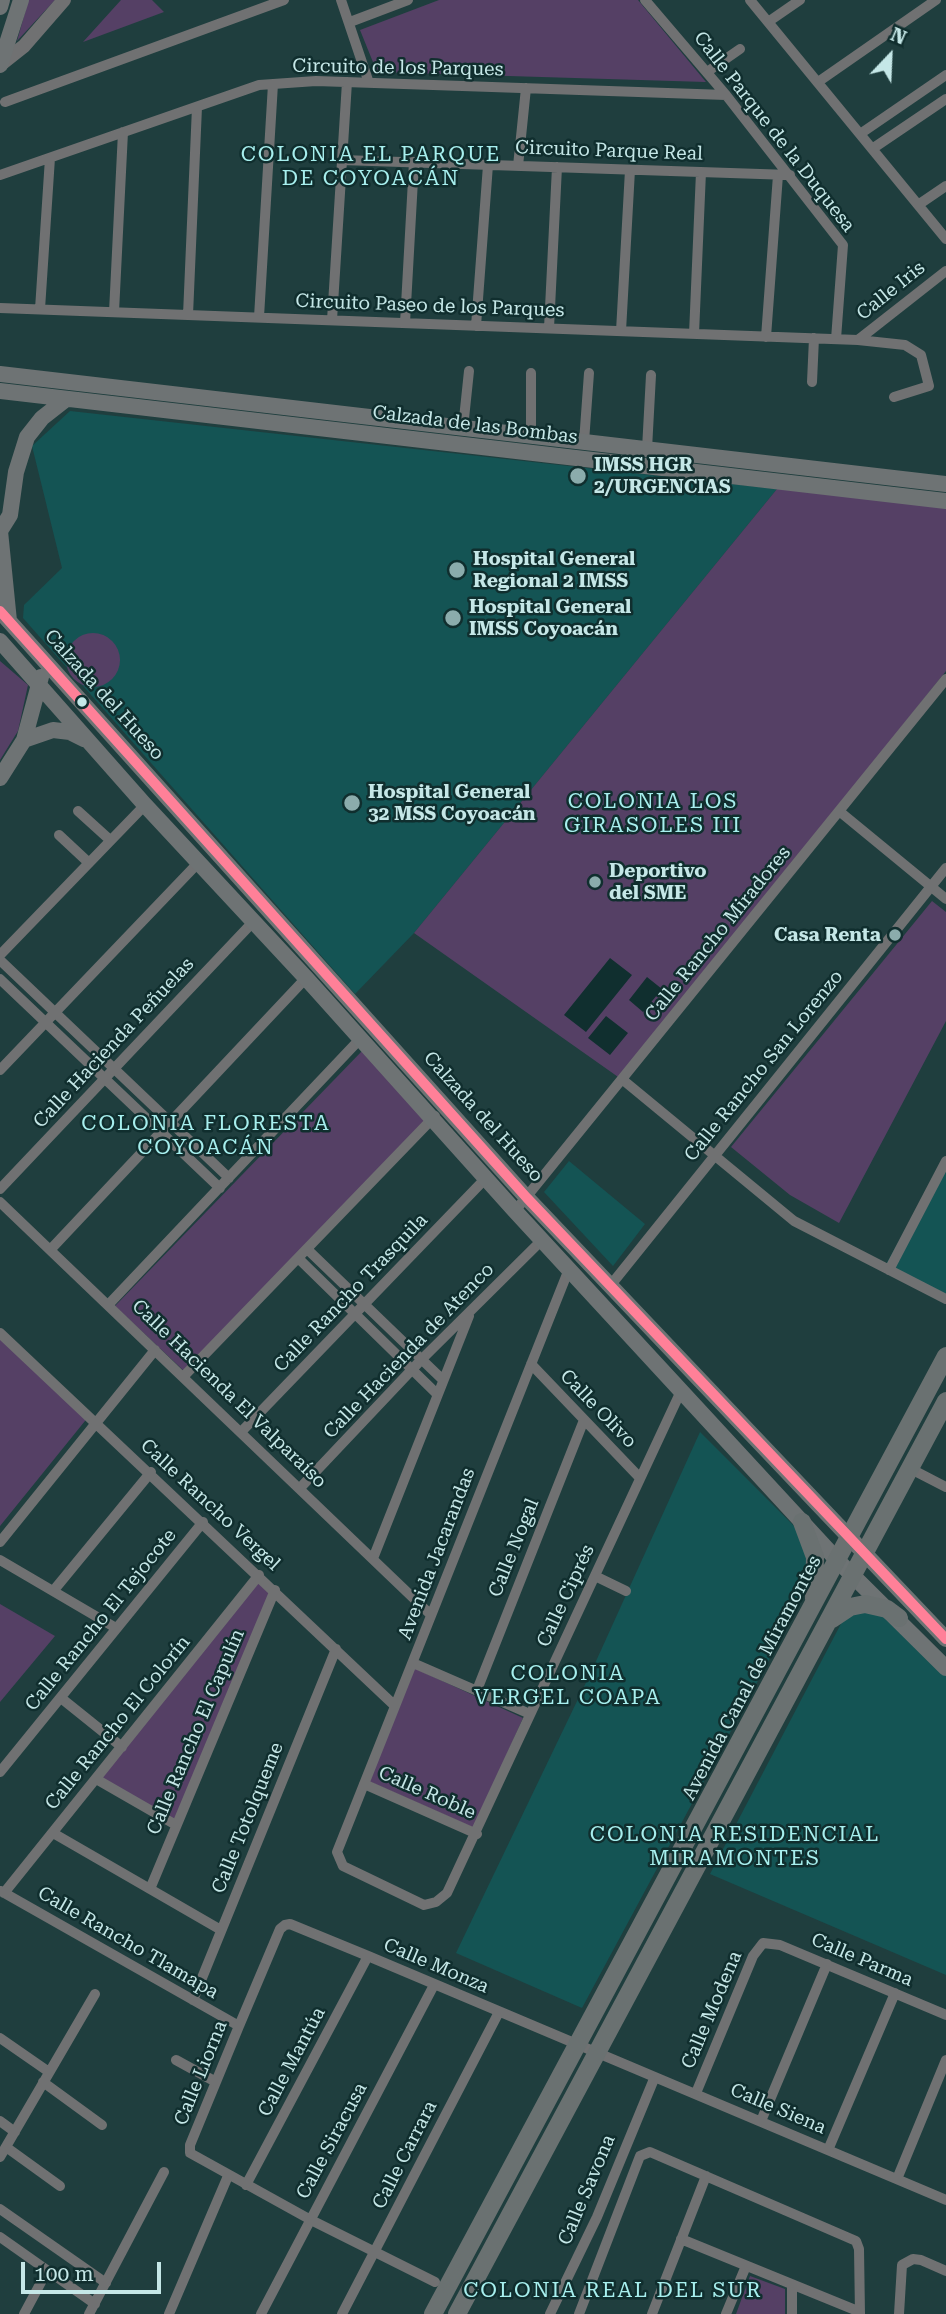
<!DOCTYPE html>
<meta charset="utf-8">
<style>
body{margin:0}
#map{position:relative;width:946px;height:2314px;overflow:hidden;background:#1f3e3e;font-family:"Roboto Serif",serif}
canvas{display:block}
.north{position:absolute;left:855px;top:21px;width:70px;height:70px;-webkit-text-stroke:5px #102e2e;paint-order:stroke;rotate:23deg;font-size:19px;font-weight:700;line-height:28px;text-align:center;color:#c5e7e7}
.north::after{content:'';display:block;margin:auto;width:24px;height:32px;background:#c5e7e7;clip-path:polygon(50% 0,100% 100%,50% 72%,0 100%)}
.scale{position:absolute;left:21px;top:2262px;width:140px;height:32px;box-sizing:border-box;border:4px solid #c5e7e7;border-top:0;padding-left:9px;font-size:21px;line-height:24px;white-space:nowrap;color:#c5e7e7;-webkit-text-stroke:5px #102e2e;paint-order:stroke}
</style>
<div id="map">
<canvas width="946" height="2314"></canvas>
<div class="north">N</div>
<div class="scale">100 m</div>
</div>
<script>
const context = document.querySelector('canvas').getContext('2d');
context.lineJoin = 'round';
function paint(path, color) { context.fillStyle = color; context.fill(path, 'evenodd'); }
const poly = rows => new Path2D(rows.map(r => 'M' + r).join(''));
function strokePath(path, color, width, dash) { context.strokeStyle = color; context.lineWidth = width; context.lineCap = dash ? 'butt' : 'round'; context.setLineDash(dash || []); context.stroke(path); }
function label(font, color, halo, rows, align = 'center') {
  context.font = font + ' "Roboto Serif",serif'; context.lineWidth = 5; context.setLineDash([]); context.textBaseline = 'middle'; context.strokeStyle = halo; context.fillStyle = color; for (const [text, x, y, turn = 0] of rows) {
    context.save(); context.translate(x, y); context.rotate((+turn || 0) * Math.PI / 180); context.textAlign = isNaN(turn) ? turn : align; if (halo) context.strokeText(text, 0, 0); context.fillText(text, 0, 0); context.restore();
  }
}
const built = poly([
 [70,411,777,489,414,933,355,994,23,618,24,605,62,568,32,446],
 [946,1156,946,1298,885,1266],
 [569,1161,645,1224,613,1266,544,1192],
 [700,1432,798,1530,807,1548,809,1577,789,1623,582,2008,456,1953,592,1670],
 [876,1610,946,1675,946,1975,710,1874,845,1616]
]);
const green = poly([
 [26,0,55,0,17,41,26,9],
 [121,0,152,0,164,12,83,42],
 [439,0,638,0,706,82,377,72,360,30],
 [779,481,946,507,946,671,621,1079,414,933,777,489],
 '66 660a27 27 0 1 1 54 0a27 27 0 1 1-54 0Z',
 [0,661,28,685,18,731,0,760],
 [932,901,946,912,946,1021,839,1223,790,1195,731,1147],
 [363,1050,426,1122,184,1371,115,1306],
 [0,1338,89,1416,0,1526],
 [257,1581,273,1594,174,1821,99,1778],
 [0,1604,55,1636,0,1702],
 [412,1667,523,1718,474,1828,366,1780],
 [750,2276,785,2289,785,2314,736,2314]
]);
const water = poly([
 [610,958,632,975,586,1032,564,1015],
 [647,977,662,989,643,1012,629,1000],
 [606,1016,628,1033,610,1055,588,1038]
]);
const minor = poly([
 [341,0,369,83],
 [645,0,726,95,843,245,836,339],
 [750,0,946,239],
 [350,22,408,0],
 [768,22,800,0],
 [707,72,740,49],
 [818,82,936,0],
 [5,102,284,0],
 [860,134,946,75],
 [872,149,946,99],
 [342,160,790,175],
 [518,166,526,88],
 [0,175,259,85,316,81,726,95],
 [918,205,946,186],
 [0,308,858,340,905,345,921,355,929,386,894,397],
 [40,309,50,158],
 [114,312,123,132],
 [188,315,197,107],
 [259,317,273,84],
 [332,320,347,82],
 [405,323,414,162],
 [476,326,488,165],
 [549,328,557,167],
 [621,331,630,170],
 [694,334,701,172],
 [766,337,778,175],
 [858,340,946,271],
 [812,382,814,338],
 [463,428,469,371],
 [531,436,531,373],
 [584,442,589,373],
 [647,449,651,375],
 [78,811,110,840],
 [839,811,946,899],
 [59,835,89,863],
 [0,955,145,805],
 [0,960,229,1178],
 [0,979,220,1188],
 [0,1070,199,862],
 [623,1080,794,1221,946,1299],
 [0,1189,253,922],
 [0,1202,431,1615],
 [515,1211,946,679],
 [51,1249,306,978],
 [307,1249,443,1380],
 [298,1258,437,1394],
 [569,1269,337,1852,343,1866,424,1905,436,1902,447,1893,681,1391],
 [889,1270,946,1161],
 [610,1286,946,868],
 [109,1304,360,1039],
 [0,1333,394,1705],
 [531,1364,640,1478],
 [184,1376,435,1116],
 [242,1431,485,1179],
 [911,1469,946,1487],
 [301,1487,421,1360,543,1239],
 [0,1542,155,1350],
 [374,1556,469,1316],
 [0,1560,116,1628],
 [595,1576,626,1591],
 [54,1590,151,1472],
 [413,1663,530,1714],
 [477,1690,584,1420],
 [61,1698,122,1747],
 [0,1772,203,1522],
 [96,1779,176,1825],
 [364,1784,477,1834],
 [53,1833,221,1930],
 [150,1889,275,1590],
 [1,1891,239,2026],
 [4,1893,259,1575],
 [193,2000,336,1649],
 [0,2038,49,2072],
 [176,2060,216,2082],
 [43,2082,102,2125],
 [696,2093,753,1956,763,1943,780,1945,946,2015],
 [0,2121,15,2132],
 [761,2121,827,1964],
 [6,2147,60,2186],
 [828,2150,895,1993],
 [0,2157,95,1994],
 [897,2179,946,2060],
 [246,2185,368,1956],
 [0,2209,106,2283],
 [0,2237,95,2304],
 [681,2239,860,2312],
 [435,2282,311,2220,190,2153,190,2145,239,2026,280,1929,285,1925,290,1924,368,1956,946,2200],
 [792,2286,792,2314],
 [24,2314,47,2271],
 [89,2314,164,2172],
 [169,2314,228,2176],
 [261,2314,434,1985],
 [342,2314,499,2012],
 [550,2314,597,2217,654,2079],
 [579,2314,640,2156,650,2152,856,2241,859,2249,860,2314],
 [652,2314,706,2176],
 [726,2314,746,2266],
 [899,2314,902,2265,913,2259,921,2260,946,2271]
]);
const tertiary = poly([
 [0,65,24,46,64,0]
]);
const secondary = poly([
 [0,7,2,0],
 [0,65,21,0],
 [0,374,946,484],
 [0,391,946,501],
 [0,531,10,515,16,472,27,437,42,418,65,400],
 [0,531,9,621],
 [0,611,527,1198,946,1639],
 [0,641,145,805,306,978,515,1211,838,1561,946,1668],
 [24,740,53,730,70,732,84,739],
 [0,778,24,740,41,677]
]);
const primary = poly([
 [802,1522,815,1557,814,1599],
 [832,1619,850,1607,865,1604,887,1609,899,1618],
 [433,2314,946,1356],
 [457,2314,946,1401]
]);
const bus1 = poly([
 [0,611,527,1198,946,1639]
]);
const markers = [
 [578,476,9,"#8bacac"],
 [457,570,9,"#8bacac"],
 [453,618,9,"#8bacac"],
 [82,702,6,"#c5e7e7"],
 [352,803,9,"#8bacac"],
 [595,882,7,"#8bacac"],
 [895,935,7,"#8bacac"]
];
const streetNames = [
 ["Circuito de los Parques",398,68,1],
 ["Calle Parque de la Duquesa",774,132,52],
 ["Circuito Parque Real",609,151,2],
 ["Calle Iris",891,291,-39],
 ["Circuito Paseo de los Parques",430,306,2],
 ["Calzada de las Bombas",475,425,7],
 ["Calzada del Hueso",104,695,48],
 ["Calle Rancho Miradores",718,934,-51],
 ["Calle Hacienda Peñuelas",114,1043,-47],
 ["Calle Rancho San Lorenzo",764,1066,-51],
 ["Calzada del Hueso",483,1117,48],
 ["Calle Rancho Trasquila",351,1293,-46],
 ["Calle Hacienda de Atenco",409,1351,-46],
 ["Calle Hacienda El Valparaíso",229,1394,44],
 ["Calle Olivo",598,1409,46],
 ["Calle Rancho Vergel",210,1505,43],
 ["Calle Nogal",514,1548,-68],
 ["Avenida Jacarandas",437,1554,-69],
 ["Calle Ciprés",566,1596,-65],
 ["Calle Rancho El Tejocote",101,1620,-51],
 ["Avenida Canal de Miramontes",752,1678,-62],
 ["Calle Rancho El Colorín",118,1723,-51],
 ["Calle Rancho El Capulín",196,1732,-67],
 ["Calle Roble",427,1793,24],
 ["Calle Totolqueme",248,1818,-68],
 ["Calle Rancho Tlamapa",128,1943,30],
 ["Calle Parma",862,1960,23],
 ["Calle Monza",436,1966,23],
 ["Calle Modena",712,2010,-67],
 ["Calle Mantúa",292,2062,-62],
 ["Calle Liorna",201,2073,-68],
 ["Calle Siena",778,2109,23],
 ["Calle Siracusa",332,2141,-62],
 ["Calle Carrara",405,2155,-63],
 ["Calle Savona",587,2190,-67]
];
const poiNames = [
 ["IMSS HGR",594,465],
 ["2/URGENCIAS",594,487],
 ["Hospital General",473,559],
 ["Regional 2 IMSS",473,581],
 ["Hospital General",469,607],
 ["IMSS Coyoacán",469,629],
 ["Hospital General",368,792],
 ["32 MSS Coyoacán",368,814],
 ["Deportivo",609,871],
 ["del SME",609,893],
 ["Casa Renta",881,935,"right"]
];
const neighbourhoodNames = [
 ["COLONIA EL PARQUE",371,155],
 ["DE COYOACÁN",371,179],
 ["COLONIA LOS",653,802],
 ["GIRASOLES III",653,826],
 ["COLONIA FLORESTA",206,1124],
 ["COYOACÁN",206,1148],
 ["COLONIA",568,1674],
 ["VERGEL COAPA",568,1698],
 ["COLONIA RESIDENCIAL",735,1835],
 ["MIRAMONTES",735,1859],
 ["COLONIA REAL DEL SUR",613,2291]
];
paint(built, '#145454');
paint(green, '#554065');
paint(water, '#102f2f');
strokePath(minor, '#707172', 10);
strokePath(tertiary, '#707172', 14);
strokePath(secondary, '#6e7374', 16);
strokePath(primary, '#6a7171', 18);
strokePath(bus1, '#ff8098', 10);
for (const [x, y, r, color] of markers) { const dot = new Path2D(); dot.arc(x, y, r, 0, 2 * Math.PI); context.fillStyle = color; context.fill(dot); strokePath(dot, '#102e2e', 2.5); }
label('19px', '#c5e7e7', '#102e2e', streetNames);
label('bold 19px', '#c5e7e7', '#102e2e', poiNames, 'left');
context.letterSpacing = '2px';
label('21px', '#a7efee', '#102e2e', neighbourhoodNames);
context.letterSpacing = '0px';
</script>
